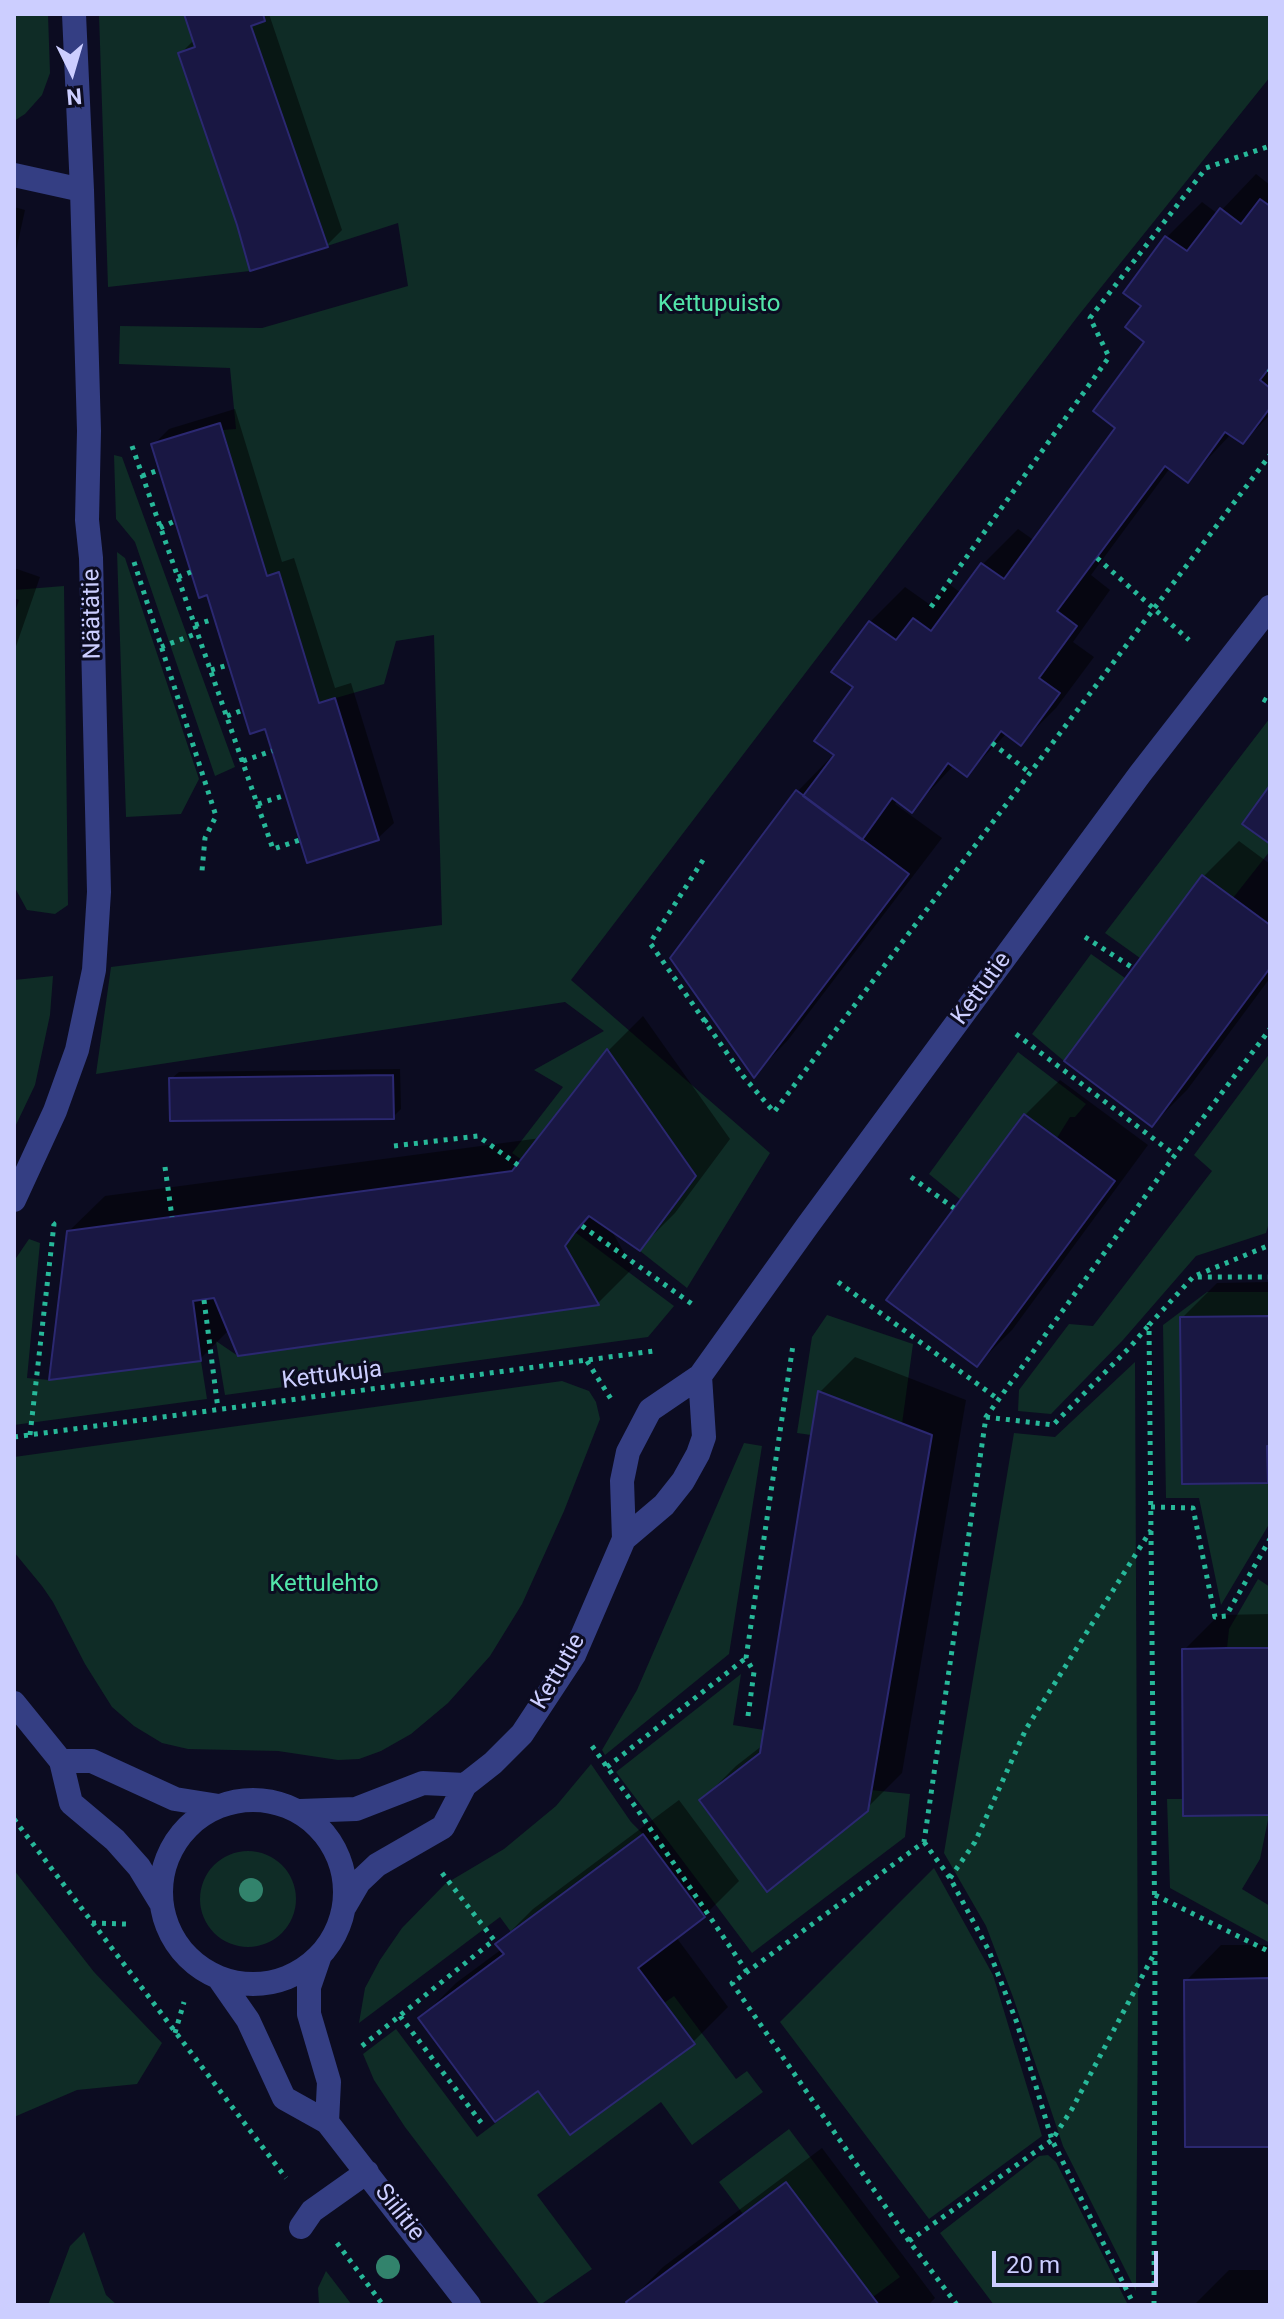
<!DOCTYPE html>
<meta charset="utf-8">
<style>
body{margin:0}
#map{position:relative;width:1284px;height:2319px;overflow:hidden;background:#0c0c21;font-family:Roboto,sans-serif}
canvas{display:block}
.frame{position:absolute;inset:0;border:16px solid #ccceff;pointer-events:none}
.north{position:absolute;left:32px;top:32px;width:80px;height:80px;-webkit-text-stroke:6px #0c0c21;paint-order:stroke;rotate:175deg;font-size:22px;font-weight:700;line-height:32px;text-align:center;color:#ccceff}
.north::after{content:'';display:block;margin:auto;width:28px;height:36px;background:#ccceff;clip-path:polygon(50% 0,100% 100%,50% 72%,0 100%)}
.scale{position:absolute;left:992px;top:2251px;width:166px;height:36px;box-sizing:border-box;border:4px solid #ccceff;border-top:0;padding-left:10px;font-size:24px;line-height:28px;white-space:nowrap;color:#ccceff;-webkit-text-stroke:6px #0c0c21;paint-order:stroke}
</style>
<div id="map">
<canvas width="1284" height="2319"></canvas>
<div class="frame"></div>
<div class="north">N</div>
<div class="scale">20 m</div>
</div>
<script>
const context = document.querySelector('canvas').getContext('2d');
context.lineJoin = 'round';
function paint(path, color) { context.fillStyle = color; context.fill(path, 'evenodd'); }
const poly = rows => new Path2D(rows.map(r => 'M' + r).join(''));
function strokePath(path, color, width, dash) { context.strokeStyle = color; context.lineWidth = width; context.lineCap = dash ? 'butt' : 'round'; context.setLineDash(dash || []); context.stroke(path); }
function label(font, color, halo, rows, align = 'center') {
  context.font = font + ' Roboto,sans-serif'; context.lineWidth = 6; context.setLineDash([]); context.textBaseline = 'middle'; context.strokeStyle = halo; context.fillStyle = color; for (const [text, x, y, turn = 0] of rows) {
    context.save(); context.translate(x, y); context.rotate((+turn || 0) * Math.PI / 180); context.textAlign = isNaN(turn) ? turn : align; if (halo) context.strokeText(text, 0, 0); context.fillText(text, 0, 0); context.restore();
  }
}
const green = poly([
 [14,14,48,14,50,73,42,95,25,114,14,121],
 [99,14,1270,14,1270,77,1078,316,571,980,770,1153,687,1288,640,1251,696,1175,607,1050,522,1160,512,1153,563,1087,534,1070,604,1031,565,1002,96,1074,111,967,442,925,434,635,396,641,384,684,319,703,279,573,267,576,222,430,236,429,230,368,119,364,120,326,262,328,408,286,398,223,250,271,108,287],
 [114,455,122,457,235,767,215,776,135,542,116,519],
 [117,552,125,558,199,779,181,814,126,817],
 [64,586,68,905,55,914,27,910,14,886,14,614,19,600,14,598,14,590],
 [1270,718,1270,785,1242,823,1270,844,1270,851,1233,898,1202,876,1140,958,1105,933],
 [1091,954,1125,978,1064,1061,1032,1034],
 [53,976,50,1015,35,1085,14,1129,14,980],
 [1018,1052,1086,1104,1075,1117,1070,1117,1057,1138,1023,1114,961,1200,929,1174],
 [1270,1053,1270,1219,1266,1233,1196,1256,1123,1340,1051,1414,1018,1411,1019,1390,1069,1324,1093,1326,1212,1171,1194,1155],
 [575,1232,674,1306,648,1337,225,1395,216,1341,238,1356,598,1305,565,1246],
 [29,1239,40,1243,27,1378,49,1380,201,1361,207,1399,14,1425,14,1261],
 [1207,1292,1270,1292,1270,1316,1180,1318,1182,1484,1268,1483,1268,1526,1221,1605,1199,1498,1166,1498,1163,1325],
 [827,1315,913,1344,902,1424,811,1435,797,1433,812,1337],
 [1135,1362,1138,2008,1136,2291,1063,2146,1013,1997,986,1926,944,1853,1014,1433,1055,1437],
 [562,1381,589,1391,596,1402,600,1419,564,1511,522,1604,490,1656,448,1703,411,1734,381,1751,359,1759,338,1760,278,1751,188,1749,162,1743,134,1726,112,1707,85,1664,53,1602,42,1586,14,1552,14,1457],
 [744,1443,762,1446,729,1654,605,1755,602,1750,637,1690],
 [1258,1579,1270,1587,1270,1648,1227,1648,1229,1629],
 [741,1674,733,1725,764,1730,760,1753,699,1801,767,1892,868,1811,871,1790,910,1794,905,1837,752,1953,616,1772],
 [591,1764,631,1822,643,1834,511,1932,500,1917,359,2023,365,1988,380,1960,402,1928,445,1884,504,1849,556,1806],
 [1167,1799,1183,1799,1184,1816,1269,1815,1260,1859,1242,1889,1270,1906,1270,1943,1170,1888],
 '200 1899a48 48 0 1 1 96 0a48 48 0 1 1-96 0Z',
 [934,1868,993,1975,1042,2136,929,2219,780,2022],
 [14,1870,94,1972,162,2043,137,2084,77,2090,14,2117],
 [674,1996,736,2079,747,2071,763,2092,692,2145,661,2102,537,2195,592,2269,540,2305,405,2127,374,2080,363,2054,396,2029,477,2137,538,2091,571,2135,694,2044,664,2003],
 [789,2129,900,2277,873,2297,786,2182,743,2214,719,2182],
 [1048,2155,1056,2162,1128,2305,994,2305,940,2233,1039,2156],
 [84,2232,106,2295,117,2305,48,2305,70,2246],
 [326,2271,352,2305,319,2305,318,2288]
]);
const shadow = poly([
 [186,14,269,14,342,230,327,245,180,54,195,39],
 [1256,174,1270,185,1270,415,1243,442,1231,434,1188,480,1170,468,1091,575,1110,590,1073,642,1094,657,1056,708,1021,743,1007,733,966,775,954,765,912,810,898,800,895,804,942,838,788,1040,754,1075,673,958,798,791,835,753,856,687,834,671,870,622,905,587,929,604,949,584,961,593,983,564,1018,529,1035,541,1118,427,1147,342,1144,306,1125,293,1167,237,1202,202,1218,214],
 [14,207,25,210,14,260],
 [235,409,282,562,294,558,335,688,351,683,394,823,378,838,266,726,208,593,154,444,169,429],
 [14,568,40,577,14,652],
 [1239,841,1270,864,1270,978,1187,1090,1152,1125,1204,876],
 [643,1016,730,1139,675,1213,640,1248,610,1228,633,1268,598,1303,239,1354,229,1330,200,1359,69,1231,105,1196,541,1138,608,1051],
 [400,1069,401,1109,393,1117,171,1079,179,1072],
 [1060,1080,1148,1145,1012,1330,977,1365,1025,1115],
 [1270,1282,1270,1478,1267,1481,1182,1318,1217,1283],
 [855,1357,966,1400,902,1773,866,1809,701,1801,736,1766,763,1745,820,1392],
 [1270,1614,1270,1811,1268,1813,1184,1650,1219,1615],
 [679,1800,739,1881,704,1916,676,1937,728,2007,693,2042,538,2088,421,2018,456,1983,502,1949,498,1944,533,1909],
 [1221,1945,1270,1945,1270,2145,1186,1981],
 [822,2148,935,2298,928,2305,630,2305,628,2303,663,2267],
 [1229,2270,1270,2270,1270,2305,1194,2305]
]);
const building = poly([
 [184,14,263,14,265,21,251,26,328,247,250,271,237,225,178,53,195,47,184,14],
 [1260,199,1270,206,1270,367,1260,380,1270,388,1270,408,1243,444,1225,432,1188,483,1165,466,1057,611,1077,626,1039,678,1060,693,1021,746,1001,731,967,777,948,763,912,813,892,798,862,840,803,796,834,755,814,741,853,687,831,672,869,621,896,640,913,618,931,631,981,563,1004,579,1115,428,1093,411,1144,342,1125,327,1141,306,1123,293,1165,236,1187,251,1220,208,1241,224,1260,199],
 [220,423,267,576,279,572,319,703,335,698,379,840,307,863,265,729,250,734,207,595,199,598,151,444,220,423],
 [1270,785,1270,844,1242,824,1270,785],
 [796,790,909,874,754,1078,670,958,796,790],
 [1202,875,1270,925,1270,968,1152,1127,1064,1061,1202,875],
 [607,1049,696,1176,640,1251,589,1216,575,1232,565,1246,599,1305,238,1356,214,1298,193,1301,201,1361,49,1380,67,1231,512,1171,607,1049],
 [393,1075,394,1119,170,1121,169,1078,393,1075],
 [1024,1114,1115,1181,977,1367,886,1300,1024,1114],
 [1270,1316,1270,1446,1267,1446,1268,1483,1182,1484,1180,1317,1270,1316],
 [818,1391,932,1435,868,1811,767,1892,699,1800,760,1753,818,1391],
 [1227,1648,1270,1648,1269,1815,1183,1816,1182,1649,1227,1648],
 [643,1834,705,1917,638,1968,695,2044,570,2135,538,2091,495,2122,418,2018,504,1954,495,1944,643,1834],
 [1270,1978,1270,2147,1185,2147,1184,1980,1270,1978],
 [786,2182,879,2305,628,2305,626,2302,786,2182],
 [1270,2304,1270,2305,1192,2305,1270,2304]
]);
const path = poly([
 [1268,369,1270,370],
 [132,446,273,849,300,840],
 [142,476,159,470],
 [160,528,175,521],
 [1097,558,1189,640],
 [134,562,216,816,205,838,202,871],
 [178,577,191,572],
 [931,607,1109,357,1090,318,1206,168,1270,146],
 [195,625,214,619],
 [161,647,198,633],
 [211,670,228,665],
 [1263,699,1270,703],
 [227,716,243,710],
 [992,743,1030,773],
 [243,761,272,751],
 [258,804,286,795],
 [703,860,650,943,743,1076,774,1112,1270,455],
 [1085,937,1133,968],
 [704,1022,711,1016],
 [1016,1034,1175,1155],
 [394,1146,478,1136,518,1165],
 [165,1167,172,1217],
 [911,1177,954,1208],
 [582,1226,692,1304],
 [1197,1275,1270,1245],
 [838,1282,998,1399],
 [204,1300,218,1409],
 [587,1361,611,1399],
 [986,1417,1053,1425,1130,1347,1149,1325],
 [30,1435,54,1224,49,1220],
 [14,1437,654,1351],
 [1151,1507,1193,1508,1215,1617,1226,1616,1270,1539],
 [748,1716,754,1672,746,1658,793,1345],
 [592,1746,637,1809,747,1972],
 [607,1767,746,1658],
 [14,1819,286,2178],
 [924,1842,950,1878,989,1951,1017,2023,1052,2140,1134,2305],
 [950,1878,975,1842,1026,1729,1151,1530],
 [1155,1895,1270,1952],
 [92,1923,126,1924],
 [400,2016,483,2125],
 [175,2033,184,2002],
 [362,2046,494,1940,442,1873],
 [909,2241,1052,2140,1072,2109,1154,1954],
 [337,2243,383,2305],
 [957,2305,909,2241,732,1983,924,1842,986,1417,1175,1155,1270,1029],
 [1154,2305,1155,1952,1149,1325,1193,1277,1270,1277]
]);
const minor = poly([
 [14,175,82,190],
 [14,1200,55,1111,77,1050,94,970,99,892,91,558,87,520,89,431,82,190,74,14],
 [624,1539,664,1505,683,1481,698,1454,704,1437,700,1376],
 [14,1703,61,1761,71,1803,115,1840,139,1867,161,1903],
 [61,1761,92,1761,175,1799,219,1806],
 '161 1892a92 92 0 1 1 184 0a92 92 0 1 1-184 0Z',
 [300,1811,356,1809,423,1783,465,1785],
 [345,1906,359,1882,377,1865,443,1827,465,1785,493,1763,522,1734,574,1655,624,1539,622,1481,628,1452,650,1410,700,1376,808,1225,1140,774,1270,607],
 [320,1955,309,1987,309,2014,329,2082,327,2122],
 [218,1977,248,2020,284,2098,327,2122,469,2305],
 [301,2227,312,2211,367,2172]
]);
const trees = [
 [251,1890],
 [388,2267]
];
const parkNames = [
 ["Kettupuisto",719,305],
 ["Kettulehto",324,1585]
];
const streetNames = [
 ["Näätätie",93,614,-91],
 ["Kettutie",982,989,-54],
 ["Kettukuja",332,1376,-7],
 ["Kettutie",559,1672,-60],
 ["Siilitie",399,2213,52]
];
paint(green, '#0f2c26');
paint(shadow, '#0007');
paint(building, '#191743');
strokePath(building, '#2b2871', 2);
strokePath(path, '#27b899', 5, [4, 6]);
strokePath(minor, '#343e83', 24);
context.fillStyle = '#32836c';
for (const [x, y] of trees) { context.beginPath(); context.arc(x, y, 12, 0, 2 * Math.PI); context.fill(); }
label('24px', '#52e5a9', '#0c0c21', parkNames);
label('24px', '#ccceff', '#0c0c21', streetNames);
</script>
